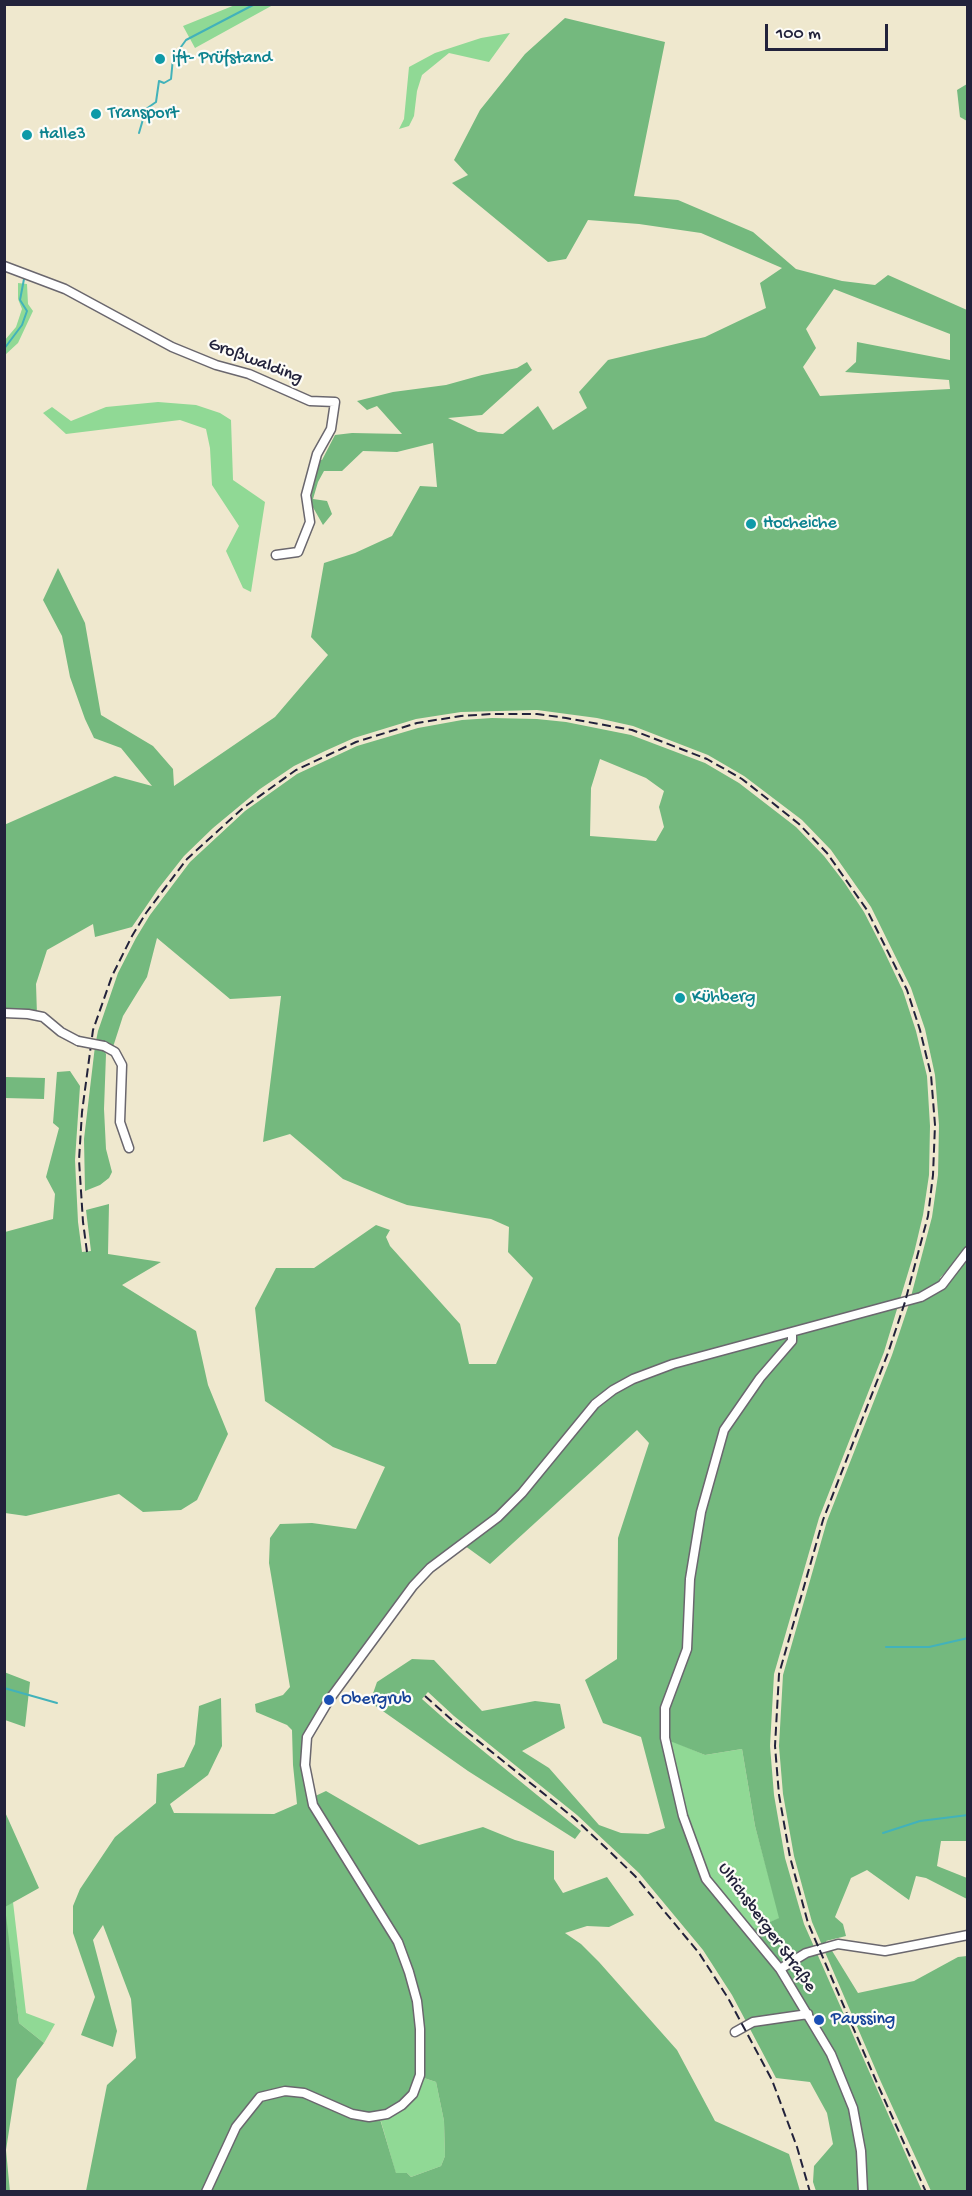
<!DOCTYPE html>
<meta charset="utf-8">
<style>
body{margin:0}
#map{position:relative;width:972px;height:2196px;overflow:hidden;background:#efe8ce;font-family:"Gochi Hand",sans-serif}
canvas{display:block}
.frame{position:absolute;inset:0;border:6px solid #22223b;pointer-events:none}
.scale{position:absolute;left:765px;top:24px;width:123px;height:27px;box-sizing:border-box;border:3px solid #22223b;border-top:0;padding-left:8px;font-size:18px;line-height:21px;white-space:nowrap;color:#22223b;-webkit-text-stroke:4px #fdfcf7;paint-order:stroke}
</style>
<div id="map">
<canvas width="972" height="2196"></canvas>
<div class="frame"></div>
<div class="scale">100 m</div>
</div>
<script>
const context = document.querySelector('canvas').getContext('2d');
context.lineJoin = 'round';
function paint(path, color) { context.fillStyle = color; context.fill(path, 'evenodd'); }
const poly = rows => new Path2D(rows.map(r => 'M' + r).join(''));
function strokePath(path, color, width, dash) { context.strokeStyle = color; context.lineWidth = width; context.lineCap = dash ? 'butt' : 'round'; context.setLineDash(dash || []); context.stroke(path); }
function label(font, color, halo, rows, align = 'center') {
  context.font = font + ' "Gochi Hand",sans-serif'; context.lineWidth = 4.5; context.setLineDash([]); context.textBaseline = 'middle'; context.strokeStyle = halo; context.fillStyle = color; for (const [text, x, y, turn = 0] of rows) {
    context.save(); context.translate(x, y); context.rotate((+turn || 0) * Math.PI / 180); context.textAlign = isNaN(turn) ? turn : align; if (halo) context.strokeText(text, 0, 0); context.fillText(text, 0, 0); context.restore();
  }
}
const green = poly([
 [235,5,273,5,195,48,183,26],
 [510,33,489,62,449,53,422,75,417,91,414,116,409,126,399,129,404,119,409,67,435,53,481,38],
 [18,283,27,284,28,304,33,311,18,343,5,355,5,340,16,327,22,309,18,299],
 [158,402,196,405,220,413,231,420,233,480,265,502,251,592,243,588,226,551,239,526,212,485,210,448,206,429,180,420,66,434,43,413,52,407,71,421,106,407],
 [665,1738,705,1755,742,1749,755,1826,780,1918,749,1931,706,1879],
 [13,1902,26,2013,55,2024,44,2043,19,2023,4,1907],
 [421,2077,436,2082,444,2121,445,2156,441,2166,411,2177,407,2173,396,2174,380,2118]
]);
const forest = poly([
 [565,18,665,42,634,196,678,200,753,232,796,269,842,281,875,285,888,275,967,310,968,1248,940,1278,943,1281,967,1255,968,1841,941,1841,937,1866,967,1878,967,1899,926,1878,916,1876,909,1900,867,1870,851,1878,835,1917,843,1924,846,1936,826,1941,858,1993,914,1981,958,1957,967,1956,967,2191,931,2191,881,2082,812,1922,794,1856,783,1794,779,1746,783,1675,827,1521,892,1355,909,1304,932,1217,938,1175,939,1125,935,1075,925,1029,911,988,871,907,831,850,802,820,744,776,708,755,633,726,597,718,537,710,461,712,416,719,354,738,325,751,294,766,260,789,213,828,184,856,158,889,132,927,95,937,93,924,47,950,36,984,37,1015,5,1013,4,825,115,776,152,786,121,748,94,738,85,719,70,677,62,636,43,600,58,568,85,623,101,715,153,746,173,769,174,786,275,717,328,655,311,637,324,563,355,553,392,536,420,486,437,487,433,443,397,452,363,451,342,471,324,471,318,482,313,499,327,501,332,514,323,525,310,502,319,459,322,460,335,435,352,433,402,434,377,406,367,410,357,401,393,392,446,385,482,375,517,368,527,362,532,370,482,415,448,418,478,432,503,434,538,406,553,430,587,408,579,392,608,360,705,337,766,308,760,283,782,268,701,233,639,224,588,220,566,259,548,262,452,183,468,175,454,160,480,110,525,54],
 [834,289,950,334,950,360,857,342,856,362,845,372,949,380,950,389,820,396,803,367,816,348,806,329],
 [967,84,967,121,960,117,957,90],
 [492,718,537,719,566,722,631,735,705,763,739,783,796,827,824,856,844,882,864,912,884,951,903,991,916,1031,927,1076,930,1126,929,1175,923,1215,914,1253,884,1352,819,1518,774,1674,770,1746,774,1795,785,1858,804,1924,922,2191,816,2191,813,2182,814,2166,833,2144,827,2113,810,2082,776,2078,732,1995,703,1950,639,1873,577,1815,454,1716,428,1692,422,1699,449,1723,581,1831,575,1839,468,1771,370,1702,377,1682,412,1659,434,1660,482,1711,535,1701,560,1704,565,1728,522,1751,549,1768,599,1825,621,1833,648,1834,665,1828,641,1737,603,1723,585,1680,617,1659,618,1538,649,1443,637,1430,490,1564,461,1543,413,1586,308,1737,311,1798,326,1791,419,1845,483,1827,515,1840,554,1851,554,1879,563,1893,607,1877,634,1915,609,1927,587,1926,565,1933,581,1944,599,1962,677,2050,715,2121,789,2154,800,2191,86,2191,107,2085,136,2058,131,1999,103,1925,93,1940,117,2031,113,2047,81,2035,95,1997,73,1933,73,1906,80,1889,115,1837,156,1803,157,1774,184,1767,195,1744,199,1706,221,1698,222,1746,208,1775,170,1804,174,1813,274,1814,297,1804,293,1765,292,1730,287,1725,256,1712,255,1704,283,1695,290,1687,269,1563,270,1538,280,1524,312,1523,356,1529,385,1467,333,1447,265,1401,255,1308,276,1268,314,1268,376,1225,390,1230,386,1237,390,1246,460,1324,469,1364,496,1364,533,1278,508,1252,509,1227,491,1219,407,1205,386,1197,343,1179,290,1134,263,1142,281,996,230,999,157,938,147,977,123,1016,113,1047,96,1041,98,1031,118,973,136,938,150,915,190,862,245,811,297,774,357,746,418,728,462,720],
 [600,759,646,778,664,791,659,807,664,827,656,841,590,836,591,788],
 [665,1739,705,1755,742,1749,755,1826,779,1918,749,1931,706,1879],
 [421,2077,436,2082,444,2121,445,2156,441,2166,411,2177,407,2173,396,2173,380,2119,414,2095],
 [95,1046,102,1047,106,1054,104,1109,106,1149,112,1172,109,1178,100,1185,85,1191,84,1139],
 [70,1071,80,1086,75,1160,78,1222,82,1252,91,1251,86,1210,109,1204,108,1254,161,1262,122,1285,196,1331,208,1385,228,1434,197,1500,181,1510,143,1512,119,1494,26,1516,5,1513,5,1232,53,1219,55,1194,46,1177,59,1128,53,1123,57,1072],
 [5,1077,45,1078,44,1099,5,1098],
 [4,1672,30,1682,25,1727,5,1720],
 [5,1812,39,1888,5,1907,4,1907],
 [5,1907,19,2023,44,2043,17,2079,6,2150,10,2192,4,2191]
]);
const stream = poly([
 [139,133,146,109,156,102,159,81,164,83,171,79,173,58,186,40,255,4],
 [4,349,22,325,27,311,20,300,24,279],
 [886,1647,929,1647,968,1638],
 [4,1688,57,1703],
 [883,1833,920,1821,968,1815]
]);
const minor = poly([
 [4,266,65,289,172,347,216,365,249,374,310,401,335,402,331,429,317,454,306,495,310,522,298,552,276,555],
 [4,1013,28,1014,43,1017,61,1032,78,1041],
 [104,1046,115,1052,122,1065,120,1122,129,1148],
 [792,1332,792,1341,760,1378,724,1430,701,1512,690,1579,687,1649,665,1708,665,1738,683,1816,706,1879,780,1969,831,2054,853,2108,861,2151,863,2192],
 [780,1969,806,1953,838,1944,885,1951,968,1935],
 [735,2032,753,2022,808,2014],
 [206,2192,236,2127,260,2097,285,2091,304,2093,352,2114,369,2117,387,2114,402,2105,413,2094,420,2075,420,2029,417,2001,409,1972,398,1942,313,1805,305,1765,307,1737,329,1700,413,1586,430,1568,498,1517,522,1493,595,1404,613,1390,633,1379,673,1364,921,1297,942,1285,968,1251]
]);
const rail = poly([
 [87,1252,83,1222,79,1160,82,1112,93,1030,112,976,132,936,146,913,187,859,243,808,296,770,356,742,417,723,461,716,491,714,537,714,566,718,632,730,707,759,742,779,769,800,799,824,827,853,867,910,907,990,920,1030,931,1075,935,1125,933,1175,928,1216,905,1302,888,1353,823,1520,779,1674,775,1746,779,1795,790,1857,808,1923,877,2083,926,2192],
 [425,1696,452,1720,574,1818,605,1847,635,1876,699,1953,728,1998,772,2080,797,2147,810,2192]
]);
const minorBridge = poly([
 [78,1041,104,1046]
]);
const markers = [
 [160,59,6,"#0f9aa8"],
 [96,114,6,"#0f9aa8"],
 [27,135,6,"#0f9aa8"],
 [751,524,6,"#0f9aa8"],
 [680,998,6,"#0f9aa8"],
 [329,1700,6,"#1a4fb4"],
 [819,2020,6,"#1a4fb4"]
];
const cultureNames = [
 ["ift- Prüfstand",172,59],
 ["Transport",108,114],
 ["Halle3",39,135],
 ["Hocheiche",763,524],
 ["Kühberg",692,998]
];
const streetNames = [
 ["Großwalding",255,362,21],
 ["Ulrichsberger Straße",766,1928,54]
];
const transitNames = [
 ["Obergrub",341,1700],
 ["Paussing",831,2020]
];
paint(green, '#90d995');
paint(forest, '#74b97e');
strokePath(stream, '#42b2ba', 2);
strokePath(minor, '#6a676e', 11);
strokePath(minor, '#fff', 8);
strokePath(rail, '#22223b', 2, [9, 4.5]);
strokePath(minorBridge, '#6a676e', 11, []);
strokePath(minorBridge, '#fff', 8);
for (const [x, y, r, color] of markers) { const dot = new Path2D(); dot.arc(x, y, r, 0, 2 * Math.PI); context.fillStyle = color; context.fill(dot); strokePath(dot, '#fdfcf7', 2); }
label('18px', '#0d838f', '#fdfcf7', cultureNames, 'left');
label('18px', '#22223b', '#fdfcf7', streetNames);
label('18px', '#164399', '#fdfcf7', transitNames, 'left');
</script>
